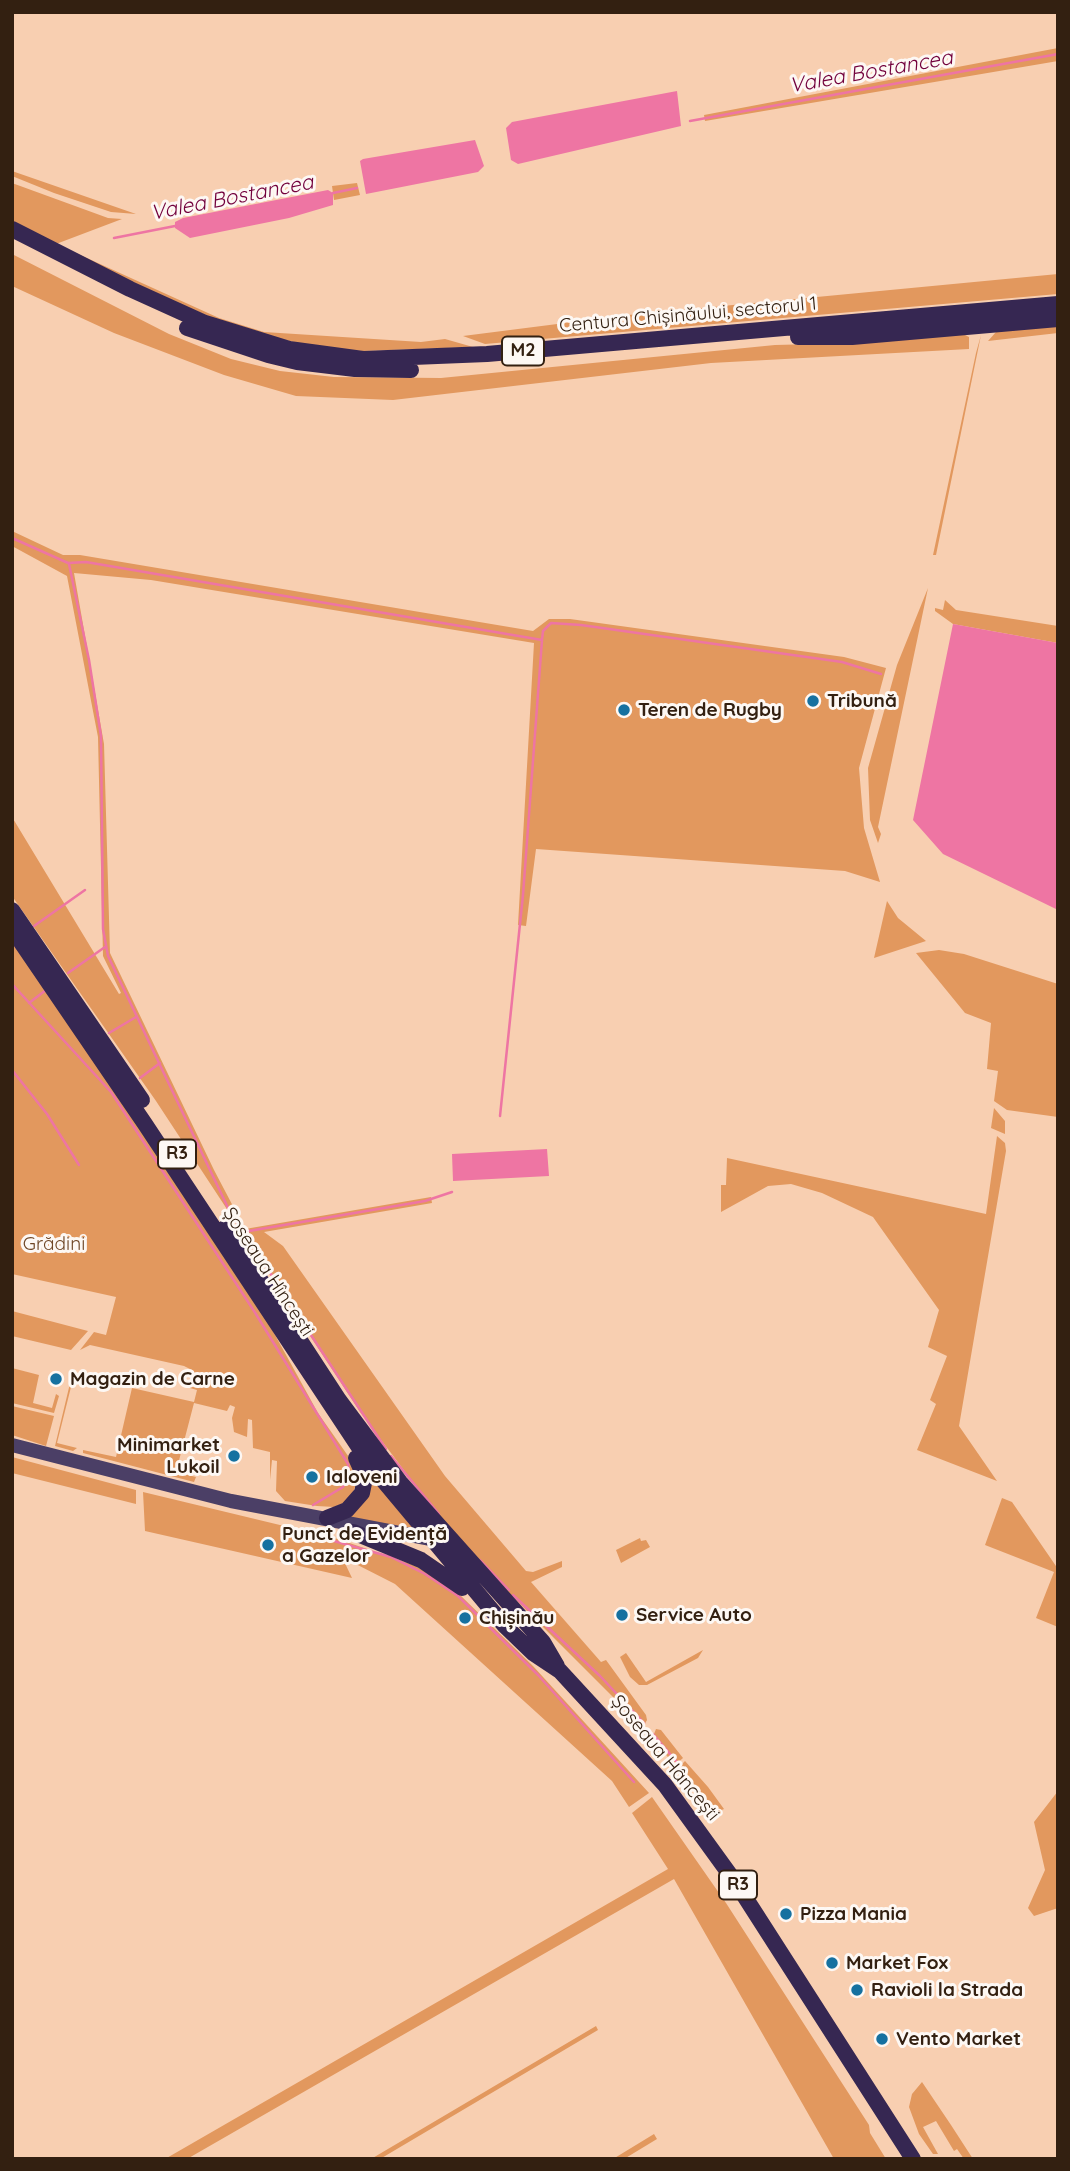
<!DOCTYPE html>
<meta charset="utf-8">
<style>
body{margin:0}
#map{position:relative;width:1070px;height:2171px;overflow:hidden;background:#f8cfb1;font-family:Quicksand,sans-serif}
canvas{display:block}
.frame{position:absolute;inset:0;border:14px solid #332011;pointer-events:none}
</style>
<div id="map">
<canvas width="1070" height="2171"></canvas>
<div class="frame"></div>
</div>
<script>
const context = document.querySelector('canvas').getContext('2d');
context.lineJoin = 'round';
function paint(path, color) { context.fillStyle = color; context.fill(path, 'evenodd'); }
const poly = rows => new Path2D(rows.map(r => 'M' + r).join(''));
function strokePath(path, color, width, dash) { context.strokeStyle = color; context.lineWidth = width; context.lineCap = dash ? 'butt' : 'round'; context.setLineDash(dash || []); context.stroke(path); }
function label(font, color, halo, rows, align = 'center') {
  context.font = font + ' Quicksand,sans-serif'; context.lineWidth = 6; context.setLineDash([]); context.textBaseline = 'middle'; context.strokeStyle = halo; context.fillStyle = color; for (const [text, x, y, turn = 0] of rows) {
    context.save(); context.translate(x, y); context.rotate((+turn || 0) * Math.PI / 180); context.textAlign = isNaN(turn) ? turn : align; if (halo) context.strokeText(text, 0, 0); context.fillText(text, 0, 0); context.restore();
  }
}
const green = poly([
 [1058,48,1058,61,705,121,704,115],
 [12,171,136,214,111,212,54,193,12,176],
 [12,183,108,218,122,219,56,244,219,318,264,332,421,342,445,339,473,347,362,351,315,347,243,330,154,294,55,244,12,221],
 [357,183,360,195,334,200,332,186],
 [12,254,169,334,231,359,280,371,334,377,441,378,775,345,855,343,961,333,969,337,969,349,711,363,393,400,296,396,224,375,114,333,12,286],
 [1058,274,1058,294,485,344,463,336,628,315],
 [1058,323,1058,333,988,341,996,332],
 [981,335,936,555,933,555,976,353],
 [12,531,63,555,80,555,533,631,549,619,570,619,844,657,886,668,859,768,864,828,880,882,845,871,536,849,526,926,518,925,534,643,151,580,74,573,104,744,110,953,214,1170,245,1229,431,1197,432,1203,264,1232,283,1246,445,1476,526,1571,533,1572,562,1561,562,1567,531,1582,601,1662,606,1660,646,1715,647,1720,643,1727,511,1595,434,1510,360,1412,156,1101,12,896,12,817,119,994,121,993,103,956,98,737,67,576,12,546],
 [928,588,878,827,881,834,878,843,870,820,868,768,897,665],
 [945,600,956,610,1058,626,1058,643,953,624,935,611,935,608,943,610],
 [887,901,898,918,926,941,874,958],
 [12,937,269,1324,318,1413,353,1463,357,1479,353,1494,344,1503,334,1507,317,1506,285,1501,276,1491,277,1461,272,1460,270,1480,270,1452,253,1448,252,1420,248,1419,247,1437,234,1432,232,1418,235,1407,230,1405,227,1411,194,1403,176,1472,196,1477,194,1482,83,1453,83,1450,116,1457,132,1388,194,1402,197,1390,190,1388,194,1371,184,1366,90,1345,80,1350,94,1332,106,1335,116,1297,12,1274],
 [939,950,964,954,1058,984,1058,1117,1007,1110,994,1101,998,1071,987,1069,991,1023,965,1013,916,953],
 [994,1108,1005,1121,1005,1134,991,1128],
 [997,1136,1005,1143,1006,1151,959,1426,997,1481,917,1450,936,1404,930,1400,947,1356,928,1347,939,1310,873,1217,822,1193,791,1184,768,1186,721,1212,721,1185,726,1185,727,1158,986,1214],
 [12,1311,88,1331,71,1350,12,1336],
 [12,1368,39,1375,33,1403,52,1408,56,1394,59,1396,54,1413,12,1403],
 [72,1375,74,1375,57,1443,77,1448,73,1451,55,1446],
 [12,1406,54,1416,46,1446,12,1435],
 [12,1457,136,1490,136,1504,12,1473],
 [371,1476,416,1532,341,1518],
 [143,1492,338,1539,416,1566,459,1594,533,1666,649,1793,629,1807,612,1781,395,1584,342,1557,352,1578,145,1531],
 [1002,1498,1012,1502,1058,1569,1058,1627,1036,1618,1054,1572,985,1545],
 [640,1538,641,1541,646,1540,650,1547,621,1563,616,1550],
 [703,1650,698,1658,647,1685,639,1685,630,1677,620,1657,626,1653,646,1682],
 [656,1729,661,1730,683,1758,675,1765,652,1739],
 [685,1761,708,1787,724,1809,712,1814,678,1768],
 [1058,1791,1058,1908,1034,1916,1028,1908,1045,1870,1034,1822],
 [652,1797,726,1903,869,2125,870,2133,886,2159,834,2159,674,1879,187,2159,165,2159,668,1869,632,1813],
 [596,2026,598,2030,380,2159,371,2159],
 [922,2082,951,2125,973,2159,964,2159,957,2149,954,2151,936,2121,923,2127,938,2154,933,2154,919,2134,909,2107,912,2094],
 [654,2134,657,2139,624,2159,613,2159]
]);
const water = poly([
 [677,91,681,126,518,164,511,160,506,128,512,122],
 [475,140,484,166,478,172,366,194,360,161,363,159],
 [328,190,333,193,333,205,289,218,190,238,175,228,175,222,183,218],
 [953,624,1058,643,1058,910,943,854,913,820],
 [547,1149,549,1176,453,1181,452,1154]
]);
const stream = poly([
 [690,121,1058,54],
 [333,193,357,188],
 [114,238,175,226],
 [12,538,68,563,86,562,542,640,523,895,500,1116],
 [69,564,89,660,101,736,103,929,108,956,230,1212,386,1449],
 [542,640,543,631,551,623,581,625,842,662,881,674],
 [12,831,12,835],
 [34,926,85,890],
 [68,973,105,947],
 [12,984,111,1092,254,1311,348,1464,349,1476,343,1487,313,1505],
 [29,1003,46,990],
 [109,1033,136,1017],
 [12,1070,47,1114,79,1165],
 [140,1078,160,1063],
 [190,1149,198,1144],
 [243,1232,425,1201,452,1192],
 [391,1456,439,1514],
 [309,1534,391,1557,425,1574,458,1596,538,1675,634,1782],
 [480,1560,509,1590],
 [513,1595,600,1676,644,1723],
 [653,1734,676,1761]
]);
const major = poly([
 [12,1445,231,1501,431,1539]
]);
const highway = poly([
 [12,229,130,289,205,323,289,349,363,359,487,354,1058,304],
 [187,328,268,355,297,362,355,369,411,370],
 [798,337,852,337,1058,319],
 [12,910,142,1100],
 [12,929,145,1124,372,1467,505,1626,533,1653,560,1671,665,1785,736,1883,913,2159],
 [226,1227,339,1400,400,1482,543,1642,557,1666],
 [327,1518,347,1510,362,1493,365,1478,356,1458],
 [353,1532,421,1560,462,1588]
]);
const markers = [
 [813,701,7,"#1671a0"],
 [624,710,7,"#1671a0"],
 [56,1379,7,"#1671a0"],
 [234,1456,7,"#1671a0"],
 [312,1477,7,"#1671a0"],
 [268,1545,7,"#1671a0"],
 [622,1615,7,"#1671a0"],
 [465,1618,7,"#1671a0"],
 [786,1914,7,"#1671a0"],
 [832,1963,7,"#1671a0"],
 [857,1990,7,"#1671a0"],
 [882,2039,7,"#1671a0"]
];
const shields = [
 [523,351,42],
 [177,1154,38],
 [738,1885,38]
];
const shieldNames = [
 ["M2",523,351],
 ["R3",177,1154],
 ["R3",738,1885]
];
const streetNames = [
 ["Centura Chișinăului, sectorul 1",688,315,-5],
 ["Șoseaua Hîncești",268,1272,57],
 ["Șoseaua Hâncești",665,1758,50]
];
const poiNames = [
 ["Tribună",827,701],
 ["Teren de Rugby",638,710],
 ["Magazin de Carne",70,1379],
 ["Minimarket",220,1445,"right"],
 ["Lukoil",220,1467,"right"],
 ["Ialoveni",326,1477],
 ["Punct de Evidență",282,1534],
 ["a Gazelor",282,1556],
 ["Service Auto",636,1615],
 ["Chișinău",479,1618],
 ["Pizza Mania",800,1914],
 ["Market Fox",846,1963],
 ["Ravioli la Strada",871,1990],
 ["Vento Market",896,2039]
];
const parkNames = [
 ["Grădini",54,1244]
];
const waterNames = [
 ["Valea Bostancea",871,72,-10],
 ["Valea Bostancea",232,198,-11]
];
paint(green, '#e2985e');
paint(water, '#ee75a3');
strokePath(stream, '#ee75a3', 2.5);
strokePath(major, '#4b3f66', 14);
strokePath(highway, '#362752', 16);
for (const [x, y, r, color] of markers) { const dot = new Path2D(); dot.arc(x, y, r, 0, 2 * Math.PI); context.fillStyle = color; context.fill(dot); strokePath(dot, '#fdf8f4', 2.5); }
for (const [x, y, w] of shields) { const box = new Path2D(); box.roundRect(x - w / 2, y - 14.5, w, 29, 5); context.fillStyle = '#fdf8f4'; context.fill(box); strokePath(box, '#332011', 2); }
label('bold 18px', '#332011', null, shieldNames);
label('19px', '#332011', '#fdf8f4', streetNames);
label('bold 19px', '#332011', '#fdf8f4', poiNames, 'left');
label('19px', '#6f4625', '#fdf8f4', parkNames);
label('italic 21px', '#72003c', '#fdf8f4', waterNames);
</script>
